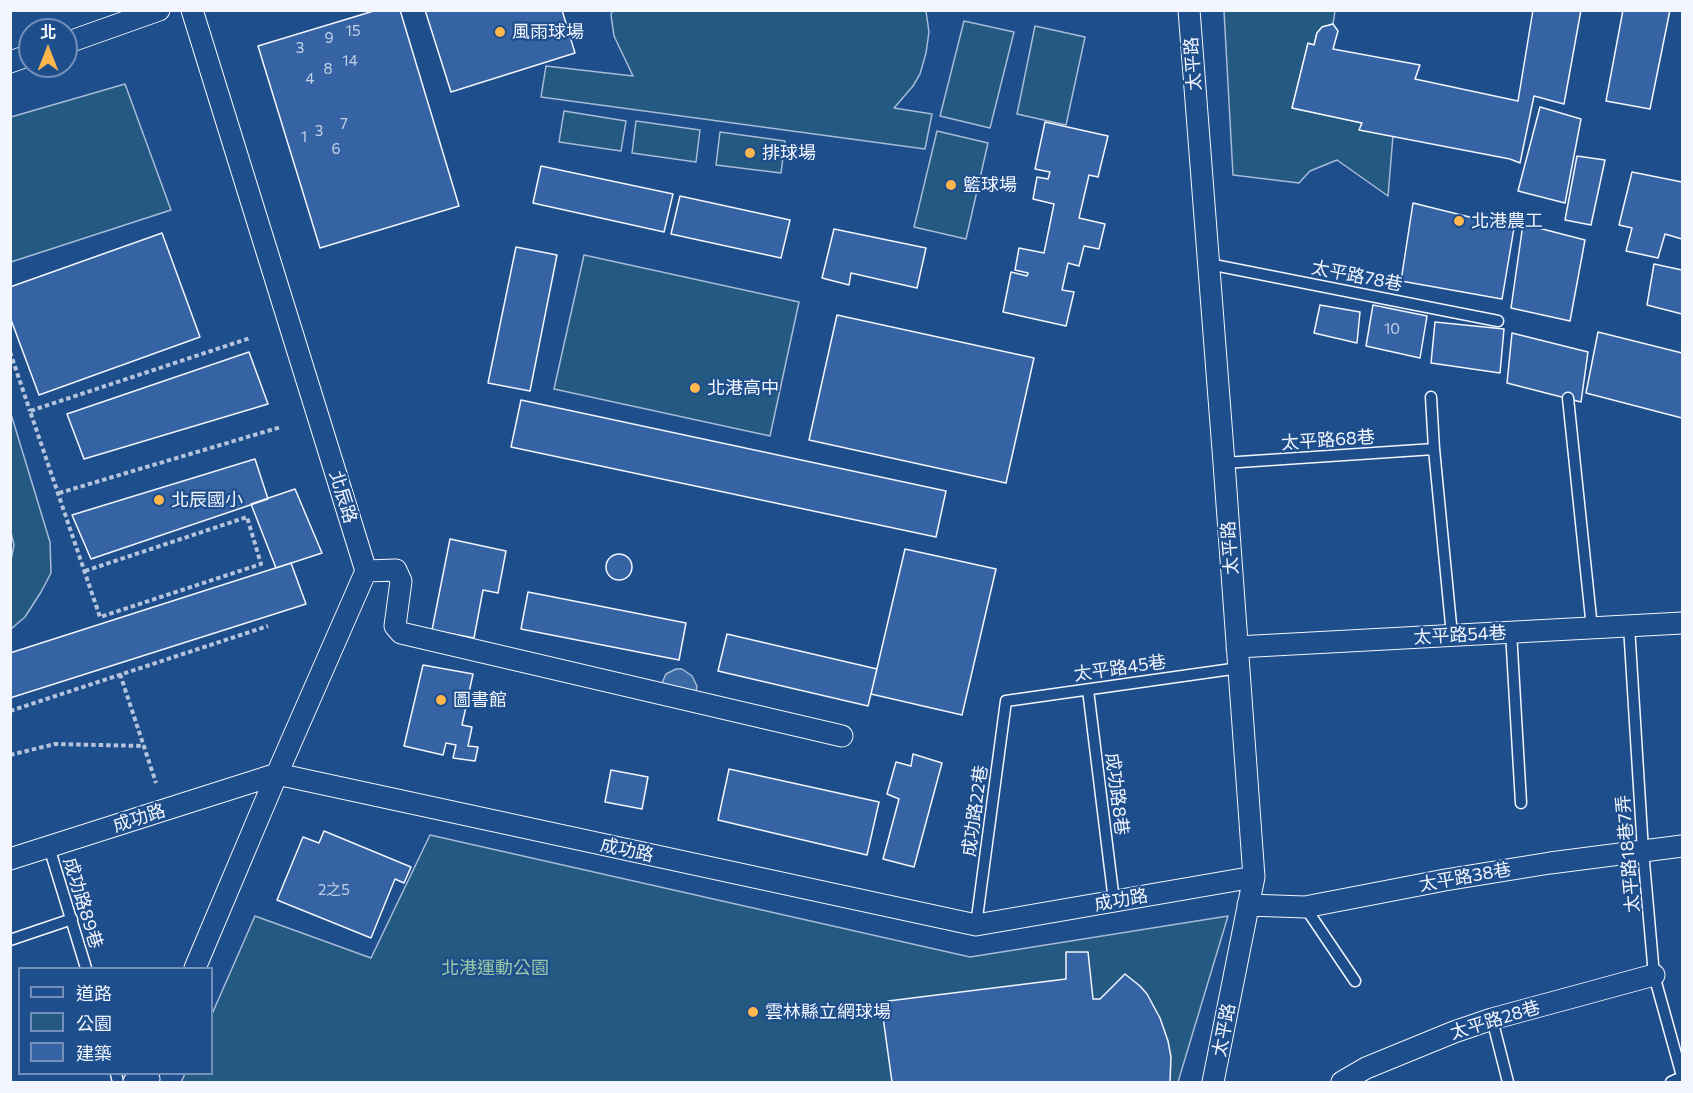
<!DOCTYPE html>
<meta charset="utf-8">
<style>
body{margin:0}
#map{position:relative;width:1693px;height:1093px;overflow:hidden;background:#1f4e8c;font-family:Commissioner,"Noto Sans TC",sans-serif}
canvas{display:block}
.frame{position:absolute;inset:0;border:12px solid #f2f6ff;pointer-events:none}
.legend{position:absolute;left:18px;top:967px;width:195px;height:108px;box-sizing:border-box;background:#1f4e8c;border:2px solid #7391ba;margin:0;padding:8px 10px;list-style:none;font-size:18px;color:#f2f6ff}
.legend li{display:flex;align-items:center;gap:12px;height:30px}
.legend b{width:30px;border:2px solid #7391ba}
.north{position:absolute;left:18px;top:18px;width:60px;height:60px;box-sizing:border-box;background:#1f4e8c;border:2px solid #7391ba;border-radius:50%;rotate:0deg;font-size:16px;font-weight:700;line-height:24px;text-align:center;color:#f2f6ff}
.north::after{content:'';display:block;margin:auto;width:21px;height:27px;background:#ffb74d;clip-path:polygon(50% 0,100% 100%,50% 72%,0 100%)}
</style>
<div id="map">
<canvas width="1693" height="1093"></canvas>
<div class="frame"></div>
<ul class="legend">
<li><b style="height:8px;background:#1f4e8c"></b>道路</li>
<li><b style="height:16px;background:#245a82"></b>公園</li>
<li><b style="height:16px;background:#3563a3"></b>建築</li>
</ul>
<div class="north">北</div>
</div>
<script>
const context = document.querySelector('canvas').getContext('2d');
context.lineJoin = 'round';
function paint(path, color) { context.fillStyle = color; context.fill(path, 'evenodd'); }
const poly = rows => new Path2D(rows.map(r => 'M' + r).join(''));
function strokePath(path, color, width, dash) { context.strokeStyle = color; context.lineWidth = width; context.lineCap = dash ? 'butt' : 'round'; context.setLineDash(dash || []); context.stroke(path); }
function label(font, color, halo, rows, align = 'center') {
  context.font = font + ' Commissioner,"Noto Sans TC",sans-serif'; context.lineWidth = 4.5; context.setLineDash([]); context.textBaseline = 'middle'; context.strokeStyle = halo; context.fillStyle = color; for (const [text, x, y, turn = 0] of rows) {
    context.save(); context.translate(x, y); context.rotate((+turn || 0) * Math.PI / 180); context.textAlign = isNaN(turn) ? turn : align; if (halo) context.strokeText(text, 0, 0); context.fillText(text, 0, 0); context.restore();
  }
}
const green = poly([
 [926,11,929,32,926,53,920,74,913,86,894,108,932,114,925,149,541,97,546,66,633,76,614,36,611,15,612,11,926,11],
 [1224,11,1335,11,1333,24,1322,27,1317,33,1314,45,1308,44,1292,108,1362,123,1360,129,1393,136,1388,196,1337,160,1310,171,1299,183,1233,175,1224,11],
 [964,21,1014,32,990,128,940,116,964,21],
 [1035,26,1085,37,1066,125,1017,114,1035,26],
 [125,84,171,210,11,262,11,117,125,84],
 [564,111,626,121,621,151,559,142,564,111],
 [636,121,700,130,696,162,632,153,636,121],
 [937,131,988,143,966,239,914,227,937,131],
 [720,132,785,141,781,173,716,165,720,132],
 [584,255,799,302,770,436,554,389,584,255],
 [11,414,50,542,51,573,41,592,25,617,11,629,10,565,14,545,10,528,11,414],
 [430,835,970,957,1228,916,1178,1082,181,1082,185,1074,212,1074,212,1014,255,916,371,958,430,835]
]);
const water = poly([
 [676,669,682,669,692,676,697,686,696,692,661,685,666,674,676,669]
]);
const building = poly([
 [377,10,400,10,459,206,320,248,258,46,377,10],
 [425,10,562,10,575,53,451,92,425,10],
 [1533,10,1581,10,1564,104,1534,96,1520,163,1510,159,1359,130,1362,123,1292,108,1308,43,1314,45,1317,33,1322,27,1333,24,1338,31,1333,49,1420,65,1415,79,1518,101,1533,10],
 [1623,10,1670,10,1650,109,1606,101,1623,10],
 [1540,107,1581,119,1565,203,1518,191,1540,107],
 [1045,122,1108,136,1098,177,1089,175,1079,218,1105,224,1099,249,1084,246,1079,266,1068,263,1062,290,1074,292,1066,326,1003,312,1011,272,1027,276,1028,273,1015,270,1019,248,1044,253,1054,204,1033,199,1037,177,1048,179,1050,172,1035,169,1045,122],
 [1577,156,1605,160,1591,225,1565,220,1577,156],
 [541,166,673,194,664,232,533,203,541,166],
 [1632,172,1682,182,1682,239,1665,234,1658,258,1626,251,1632,228,1619,225,1632,172],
 [680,196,790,220,781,258,671,234,680,196],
 [1413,203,1514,228,1502,299,1401,281,1413,203],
 [1523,224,1585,240,1570,321,1511,308,1523,224],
 [834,229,926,248,917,288,851,273,849,285,822,278,834,229],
 [162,233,200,337,39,395,10,317,10,287,162,233],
 [516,247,557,255,530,391,488,383,516,247],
 [1654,264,1682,270,1682,314,1647,305,1654,264],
 [1320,305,1360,312,1357,343,1314,333,1320,305],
 [1373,305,1427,316,1420,358,1366,346,1373,305],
 [837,315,1034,358,1006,483,809,440,837,315],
 [1435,322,1504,329,1500,373,1431,363,1435,322],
 [1598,332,1682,353,1682,418,1586,393,1598,332],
 [1512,333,1588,352,1581,402,1507,383,1512,333],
 [249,352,268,404,84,459,67,414,249,352],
 [521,400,946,491,936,537,511,447,521,400],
 [255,459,268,499,91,559,72,515,255,459],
 [295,489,322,553,276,568,251,504,295,489],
 [450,539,506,551,498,593,483,590,474,638,432,630,450,539],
 [905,549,996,569,962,715,871,694,905,549],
 '606 567a13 13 0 1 1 26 0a13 13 0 1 1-26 0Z',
 [291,563,306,604,10,698,10,653,291,563],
 [528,592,686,623,679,660,521,629,528,592],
 [727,634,877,669,868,706,718,671,727,634],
 [423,665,473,674,462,725,472,727,468,746,478,747,475,761,453,758,456,745,446,743,443,755,404,746,423,665],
 [913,754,942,763,914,867,883,859,899,799,887,794,896,762,911,766,913,754],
 [729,769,879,802,867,855,718,820,729,769],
 [611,770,648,777,642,809,605,802,611,770],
 [324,831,411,867,404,883,395,879,371,938,277,900,303,837,319,843,324,831],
 [1066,952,1088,952,1093,999,1100,999,1125,974,1140,986,1147,994,1160,1018,1168,1041,1171,1057,1170,1082,892,1082,883,1017,890,1014,888,1001,1066,979,1066,952]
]);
const path = poly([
 [10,352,30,411],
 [59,493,281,427],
 [85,571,247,517,261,564,100,617,30,411,250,338],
 [120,674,156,783],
 [10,711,268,626],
 [10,755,55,744,144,746]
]);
const lane = poly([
 [1209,264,1498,321],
 [1431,397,1434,449,1452,635],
 [1568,398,1592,628],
 [1224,463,1434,449],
 [1629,626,1643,851,1654,975,1682,1076],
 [1511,632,1521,803],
 [1088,690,1114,901],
 [49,847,86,968],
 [1305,907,1355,981],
 [976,925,1006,701,1239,668],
 [10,940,72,919],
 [1492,1019,1508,1082],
 [116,1074,118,1082],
 [1671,1082,1682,1077]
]);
const street = poly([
 [192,10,366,571,277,774,195,968],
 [1189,10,1224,463,1254,877,1213,1082],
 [66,43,159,10],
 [10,62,30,55],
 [366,571,396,570,401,581,395,626,401,633,842,736],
 [1237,647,1682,623],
 [10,859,277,774,976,925,1254,877],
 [1248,905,1305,907,1445,880,1550,863,1682,846],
 [134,1082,149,1079],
 [1342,1082,1366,1068,1454,1032,1492,1019,1654,975]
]);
const markers = [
 [500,32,6,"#ffb74d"],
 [750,153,6,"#ffb74d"],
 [951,185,6,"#ffb74d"],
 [1459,221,6,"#ffb74d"],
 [695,388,6,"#ffb74d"],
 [159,500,6,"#ffb74d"],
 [441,700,6,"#ffb74d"],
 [753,1012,6,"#ffb74d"]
];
const numberNames = [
 ["15",353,31],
 ["9",329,38],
 ["3",300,48],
 ["14",350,61],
 ["8",328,69],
 ["4",310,79],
 ["7",344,124],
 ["3",319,131],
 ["1",304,137],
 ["6",336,149],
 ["10",1392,329],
 ["2之5",334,890]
];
const poiNames = [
 ["風雨球場",512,32],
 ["排球場",762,153],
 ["籃球場",963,185],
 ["北港農工",1471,221],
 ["北港高中",707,388],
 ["北辰國小",171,500],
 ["圖書館",453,700],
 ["雲林縣立網球場",765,1012]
];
const streetNames = [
 ["太平路",1193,64,-94],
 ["太平路78巷",1357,276,11],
 ["太平路68巷",1328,440,-4],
 ["北辰路",343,497,73],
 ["太平路",1230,548,-94],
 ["太平路54巷",1460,635,-3],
 ["太平路45巷",1120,668,-8],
 ["成功路8巷",1117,794,83],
 ["成功路22巷",975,811,-82],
 ["成功路",139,818,-18],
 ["成功路",627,850,12],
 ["太平路18巷7弄",1628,854,-95],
 ["太平路38巷",1465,877,-10],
 ["成功路",1121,900,-10],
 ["成功路89巷",83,903,73],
 ["太平路28巷",1495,1020,-17],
 ["太平路",1224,1030,-79]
];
const parkNames = [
 ["北港運動公園",495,968]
];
paint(green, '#245a82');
strokePath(green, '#a8bbd7', 1.5);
paint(water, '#3b69a3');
strokePath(water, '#a8bbd7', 1.5);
paint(building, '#3563a3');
strokePath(building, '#f2f6ff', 1.5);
strokePath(lane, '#f2f6ff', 13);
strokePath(street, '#f2f6ff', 23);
strokePath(path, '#b3c4dc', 4, [4.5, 3]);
strokePath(lane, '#1f4e8c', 10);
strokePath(street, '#1f4e8c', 21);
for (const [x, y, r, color] of markers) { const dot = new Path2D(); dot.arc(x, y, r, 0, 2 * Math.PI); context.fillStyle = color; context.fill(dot); strokePath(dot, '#1f4e8c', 2); }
label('15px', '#c3d1e8', null, numberNames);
label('18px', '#f2f6ff', '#1f4e8c', poiNames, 'left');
label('18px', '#f2f6ff', '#1f4e8c', streetNames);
label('18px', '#97c8a6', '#1f4e8c', parkNames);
</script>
